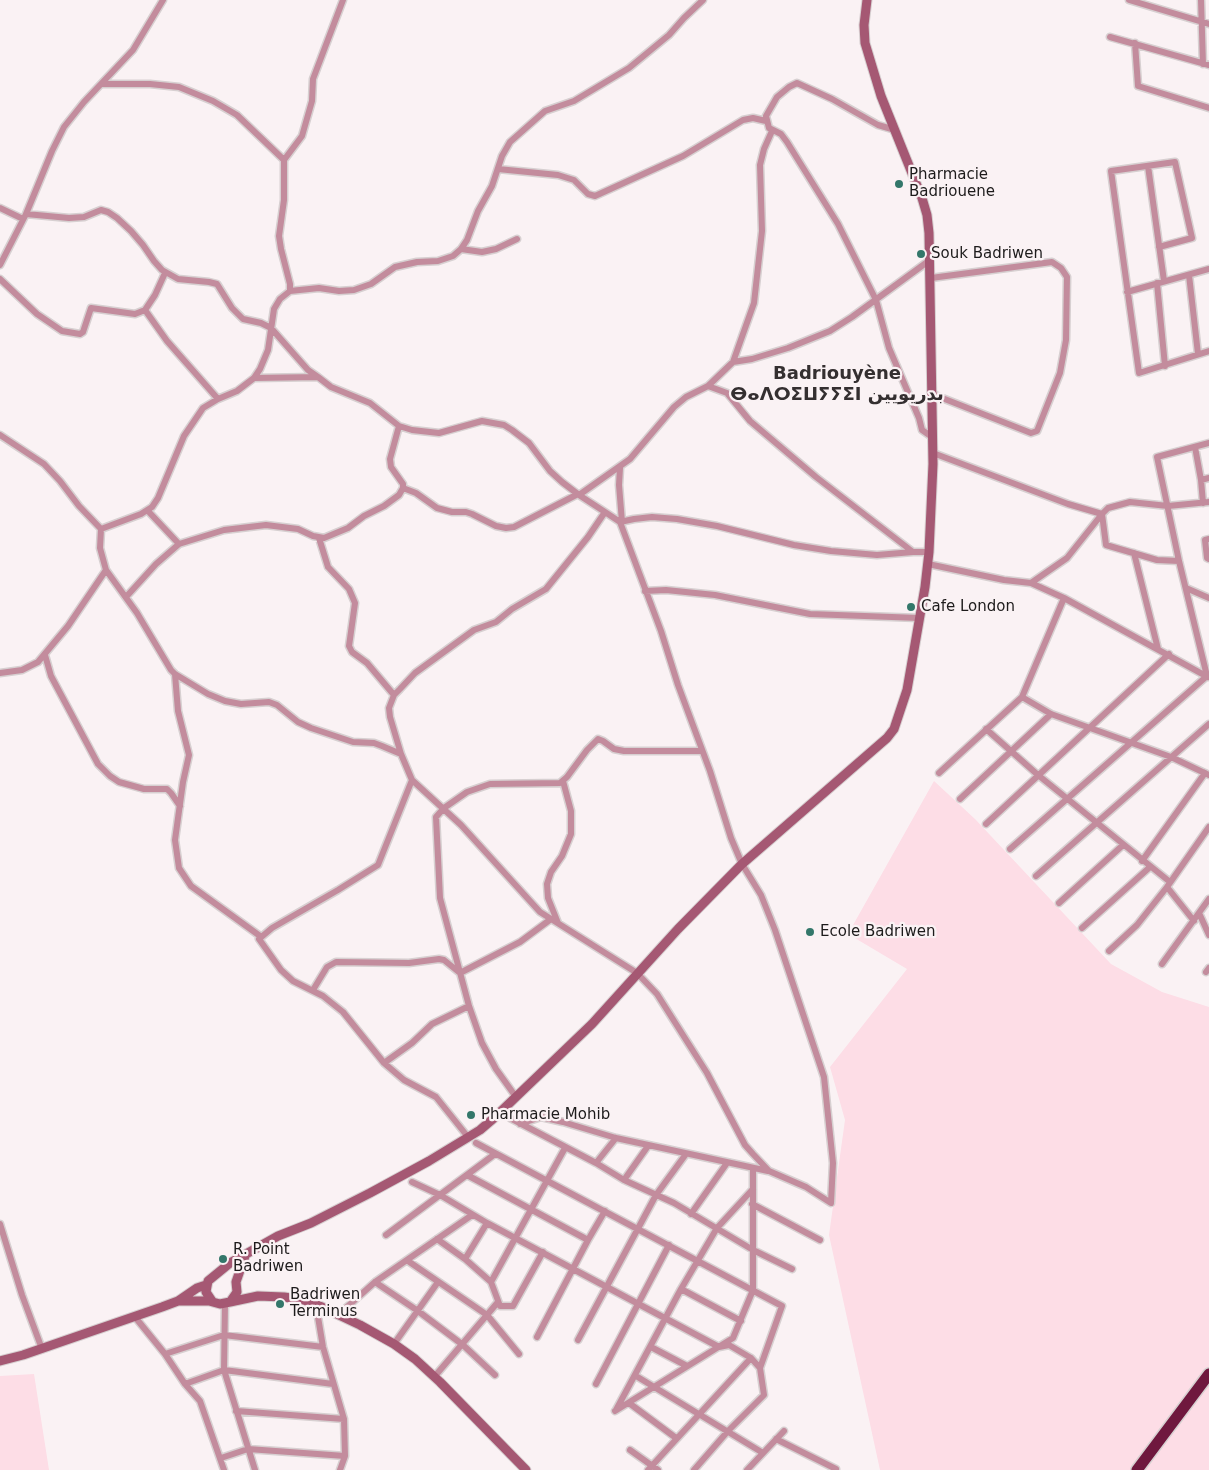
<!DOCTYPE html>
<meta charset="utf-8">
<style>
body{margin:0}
canvas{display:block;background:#faf2f4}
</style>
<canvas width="1209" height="1470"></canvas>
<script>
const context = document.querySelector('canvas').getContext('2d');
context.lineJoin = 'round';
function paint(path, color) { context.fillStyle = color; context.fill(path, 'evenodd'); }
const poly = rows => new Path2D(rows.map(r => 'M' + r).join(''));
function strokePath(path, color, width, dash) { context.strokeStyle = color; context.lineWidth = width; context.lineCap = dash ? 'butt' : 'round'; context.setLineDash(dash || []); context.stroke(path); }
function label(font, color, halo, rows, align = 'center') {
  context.font = font + ' "DejaVu Sans",Vazirmatn,"Noto Sans Tifinagh",sans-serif'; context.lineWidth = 4.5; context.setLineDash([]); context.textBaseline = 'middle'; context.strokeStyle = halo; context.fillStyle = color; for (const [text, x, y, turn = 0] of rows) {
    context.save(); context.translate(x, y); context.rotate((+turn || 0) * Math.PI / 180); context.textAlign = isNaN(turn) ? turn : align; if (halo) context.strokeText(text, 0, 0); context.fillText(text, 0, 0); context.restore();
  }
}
const green = poly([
 [934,781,975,819,1111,964,1162,992,1209,1007,1209,1470,880,1470,829,1235,845,1120,830,1067,907,969,848,934],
 [34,1374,49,1470,0,1470,0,1376]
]);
const street = poly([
 [1129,0,1209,24],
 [1201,0,1203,64],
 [1110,37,1209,65],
 [1135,43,1138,86,1209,108],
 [102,84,150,84,179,87,213,101,237,115,284,160,284,200,279,236,281,249,290,284,290,291],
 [895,130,878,125,832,99,797,83,789,87,777,97,766,116,769,128,781,134,787,142,838,224,876,300,889,348,919,418,922,430,932,437],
 [284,160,302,136,312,101,313,79,343,0],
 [1148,166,1164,281],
 [498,169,558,175,574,180,588,194,595,196,683,156,743,120,753,118,766,121],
 [0,208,23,219],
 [26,214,69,218,84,217,101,210,108,212,117,218,131,231,143,245,154,261,162,270,178,279,209,282,217,284,232,308,243,319,261,323,271,328,308,370,318,377,331,387,370,403,399,426],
 [1159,247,1192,238,1175,162,1111,171,1139,373,1209,351],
 [461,249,482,252,496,249,517,239],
 [0,265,26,214,52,151,64,127,84,102,133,50,163,0],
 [1189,275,1198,354],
 [931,278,1052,262,1061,268,1067,277,1066,340,1060,373,1037,431,1031,433,932,394],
 [0,279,37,314,62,331,80,334,83,332,91,308,135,314,145,310,155,295,165,273],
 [1157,283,1165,366],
 [1127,292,1209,269],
 [145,310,167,341,218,399],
 [733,362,754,303,762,231,760,165,764,149,772,131],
 [254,378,318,377],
 [0,435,44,464,60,481,79,506,101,529,100,548,106,570,137,613,171,670,175,674,208,694,225,701,241,704,269,702,277,705,298,722,311,728,353,742,374,743,382,746,401,754],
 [1195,447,1201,480],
 [933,453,1068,504,1102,514,1106,545,1157,560,1179,561],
 [620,468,619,485,622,522],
 [403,488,416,493,437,508,452,512,466,512,472,514,496,526,506,528,514,527,578,494],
 [579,495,630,459,674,407,686,397,708,386,733,362,752,359,788,348,830,331,852,317,930,260],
 [1203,503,1201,480,1209,478],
 [148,511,179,544],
 [620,522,634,519,652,517,677,519,717,526,794,545,831,551,877,555,913,552,816,477,750,421,727,393,708,386],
 [101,529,141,514,152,507,158,498,184,436,203,408,218,399,237,391,254,378,260,369,268,350,274,309,280,299,290,291,319,288,339,291,354,290,371,284,395,267,417,262,438,261,453,256,461,249,467,240,478,211,492,186,502,156,510,142,545,111,574,101,629,68,669,35,684,18,703,0],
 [319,538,328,567,349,589,355,603,349,646,352,652,367,663,394,695],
 [1209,539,1205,540,1207,558,1209,559],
 [913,552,929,552],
 [1134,553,1158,649],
 [928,564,1004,580,1031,583,1064,598,1208,677],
 [1031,583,1067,558,1102,514,1108,508,1130,502,1168,506,1209,502],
 [1186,588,1209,598],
 [645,591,666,590,715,595,810,614,919,618],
 [126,597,156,564,179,544,224,530,266,525,298,529,313,536,324,538,348,528,364,516,384,506,399,495,403,488,403,484,391,467,390,459,399,426,412,430,439,433,482,421,504,425,512,430,529,443,550,471,562,482,579,495,605,512,620,522,661,631,678,685,710,771,731,838,742,864,761,895,775,930,824,1077,833,1163,831,1203,806,1187,769,1171,753,1154,745,1145,707,1073,657,994,637,973,540,912,461,825,412,780,401,754,390,717,389,708,394,695,400,689,415,673,474,630,496,622,512,609,546,589,588,537,605,512],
 [45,655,51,676,98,764,110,776,119,782,144,789,167,789,171,793,180,806],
 [0,673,22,670,38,662,68,626,106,570],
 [175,674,178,711,189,755,183,782,175,840,179,868,191,886,260,936],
 [1022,697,1051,714,1171,757,1209,775],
 [986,729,1038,775,1170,882],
 [939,773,1022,697,1064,598],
 [412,780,378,865,338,890,272,928,259,939,281,970,293,981,323,996,343,1012,384,1063,404,1080,436,1097,468,1137],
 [960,799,1051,714],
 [986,824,1169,654],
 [1010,849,1207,676,1179,561,1157,457,1209,443],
 [1142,861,1205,773],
 [1036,876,1209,724],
 [1167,887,1194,921],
 [1059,903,1123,845],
 [1199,913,1209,935],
 [558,923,548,898,547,884,551,872,562,856,571,834,571,811,563,781],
 [1082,928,1150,867],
 [1109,951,1137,925,1167,887,1209,827],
 [1162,964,1209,899],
 [1206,972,1209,968],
 [313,990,327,967,336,962,409,963,439,959,444,960,460,973,520,942,551,919],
 [384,1063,412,1043,432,1024,469,1006],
 [516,1097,496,1069,482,1043,469,1006,440,898,436,817,444,808,467,792,490,784,560,783,567,777,587,750,598,739,603,741,614,749,624,751,701,751],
 [510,1118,596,1163,624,1180,674,1203,753,1250,792,1269],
 [520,1124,541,1117,563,1122,616,1138,768,1171],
 [476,1143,782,1306,760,1368,764,1395,728,1431,694,1470],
 [596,1163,616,1138],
 [467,1175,588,1240],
 [624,1180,648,1146],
 [412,1182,440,1195,487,1223,719,1347,729,1345,751,1358,760,1368],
 [752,1204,820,1240],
 [691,1214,727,1163],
 [0,1224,22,1295,42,1349],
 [386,1235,495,1154],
 [437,1239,465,1259,491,1282,500,1306,513,1306,543,1252],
 [465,1259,487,1223],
 [408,1261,487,1315,519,1354],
 [375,1282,418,1311,463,1345,495,1375],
 [491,1282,565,1148],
 [681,1289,741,1321],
 [225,1304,224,1370,255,1470],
 [316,1305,323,1347,344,1419,345,1456,340,1470],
 [338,1315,375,1282,472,1215],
 [135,1317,165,1354,185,1384,200,1401,224,1470],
 [537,1337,588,1240,605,1211],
 [578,1340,656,1195,686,1154],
 [394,1344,438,1282],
 [651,1347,687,1366],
 [165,1354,224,1335,323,1347],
 [435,1376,498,1302],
 [636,1376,763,1453],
 [185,1384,224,1370,333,1384],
 [596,1384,669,1245],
 [629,1403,676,1438],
 [616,1410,681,1289,717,1228,753,1189],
 [236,1411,344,1419],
 [615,1411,733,1338,753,1290,753,1168],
 [776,1439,836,1469],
 [630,1450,658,1470],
 [221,1458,248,1449,345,1456],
 [648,1470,751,1358],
 [747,1470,784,1431]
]);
const secondary = poly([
 [178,1301,209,1301,220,1304,230,1302,237,1292,236,1282,245,1256],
 [212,1301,206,1292,208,1281,230,1263,278,1236,311,1223,370,1193,429,1161,480,1130,494,1118,592,1024,678,929,742,864,887,738,894,729,907,690,925,587,929,552,933,464,929,233,927,215,922,198,881,96,865,43,864,25,867,0],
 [230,1302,258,1296,284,1297,304,1300,322,1307,360,1325,394,1344,415,1359,440,1382,526,1470],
 [0,1361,23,1355,162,1307,178,1301,197,1288,206,1285]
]);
const highway = poly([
 [1137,1470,1209,1374]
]);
const markers = [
 [899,184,5,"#33776a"],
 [921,254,5,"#33776a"],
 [911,607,5,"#33776a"],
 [810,932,5,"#33776a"],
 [471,1115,5,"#33776a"],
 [223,1259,5,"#33776a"],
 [280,1304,5,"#33776a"]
];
const poiNames = [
 ["Pharmacie",909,175],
 ["Badriouene",909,192],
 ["Souk Badriwen",931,254],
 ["Cafe London",921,607],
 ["Ecole Badriwen",820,932],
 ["Pharmacie Mohib",481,1115],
 ["R. Point",233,1250],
 ["Badriwen",233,1267],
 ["Badriwen",290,1295],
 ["Terminus",290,1312]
];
const quarterNames = [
 ["Badriouyène",837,374],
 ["ⴱⴰⴷⵔⵉⵡⵢⵢⵉⵏ بدريويين",837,395]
];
paint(green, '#fddde6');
strokePath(street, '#d7d0d1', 9);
strokePath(secondary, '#d7d0d1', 11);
strokePath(highway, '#d7d0d1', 14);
strokePath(street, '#c38c9d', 6);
strokePath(secondary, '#a55873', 9);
strokePath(highway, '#6f183e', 11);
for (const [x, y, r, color] of markers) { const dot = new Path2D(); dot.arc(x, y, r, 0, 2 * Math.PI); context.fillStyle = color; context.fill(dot); strokePath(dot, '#faf2f4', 2); }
label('15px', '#1d1b1b', '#faf2f4', poiNames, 'left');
label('bold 18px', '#342f30', '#faf2f4', quarterNames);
</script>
